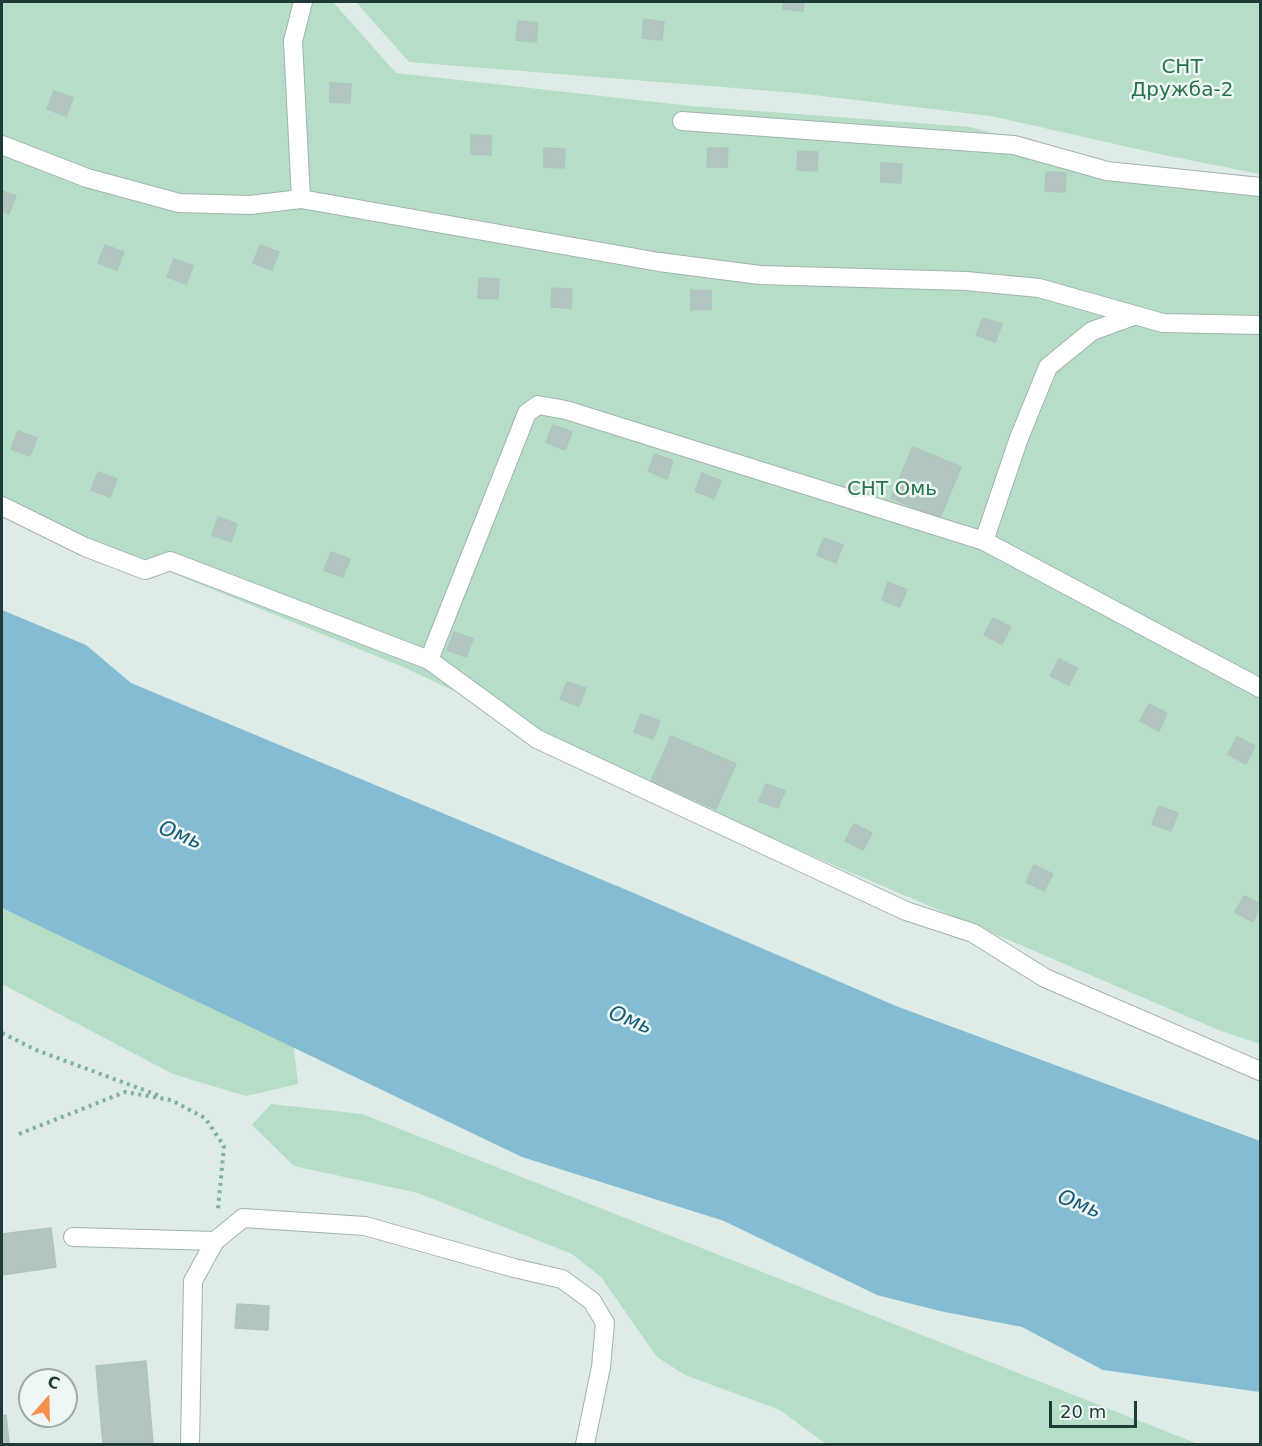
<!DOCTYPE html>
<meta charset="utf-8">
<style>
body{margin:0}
#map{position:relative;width:1262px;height:1446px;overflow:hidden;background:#deebe7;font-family:"DejaVu Sans",sans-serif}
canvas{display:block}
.frame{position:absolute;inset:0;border:3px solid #1f3b37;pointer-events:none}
.north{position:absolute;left:18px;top:1368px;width:60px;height:60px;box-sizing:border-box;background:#eff7f4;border:2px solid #9caca8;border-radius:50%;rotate:20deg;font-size:16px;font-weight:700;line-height:24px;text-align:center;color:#1f3b37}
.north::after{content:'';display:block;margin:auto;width:21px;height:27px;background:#f88f4f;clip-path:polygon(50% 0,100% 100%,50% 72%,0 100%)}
.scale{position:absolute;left:1049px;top:1401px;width:88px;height:27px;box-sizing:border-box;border:3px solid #1f3b37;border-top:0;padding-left:8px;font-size:18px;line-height:21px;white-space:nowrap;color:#1f3b37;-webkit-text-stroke:4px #eff7f4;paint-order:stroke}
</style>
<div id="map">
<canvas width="1262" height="1446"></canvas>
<div class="frame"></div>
<div class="north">С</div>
<div class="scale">20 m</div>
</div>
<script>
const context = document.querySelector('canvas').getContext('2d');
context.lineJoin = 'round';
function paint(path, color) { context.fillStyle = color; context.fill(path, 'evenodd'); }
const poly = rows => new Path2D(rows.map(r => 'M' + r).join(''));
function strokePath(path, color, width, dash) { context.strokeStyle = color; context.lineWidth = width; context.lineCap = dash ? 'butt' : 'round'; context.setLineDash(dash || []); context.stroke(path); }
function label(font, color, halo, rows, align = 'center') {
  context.font = font + ' "DejaVu Sans",sans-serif'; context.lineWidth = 5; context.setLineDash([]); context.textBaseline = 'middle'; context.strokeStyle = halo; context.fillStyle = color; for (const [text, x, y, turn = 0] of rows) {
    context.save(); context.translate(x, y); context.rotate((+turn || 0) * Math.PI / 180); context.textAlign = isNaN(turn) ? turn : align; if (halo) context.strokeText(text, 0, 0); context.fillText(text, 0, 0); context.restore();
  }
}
const green = poly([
 [2,2,333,2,396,73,691,106,970,127,1116,166,1260,193,1260,1044,1221,1031,738,824,403,667,45,521,2,495],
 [356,2,1260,2,1260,174,1164,155,991,116,797,93,409,62],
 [2,884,291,1022,298,1084,246,1096,173,1074,2,984],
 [271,1104,362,1114,1198,1444,826,1444,780,1410,685,1375,657,1357,601,1277,572,1254,418,1193,294,1166,252,1125]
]);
const water = poly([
 [2,610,86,645,131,683,629,891,896,1006,1260,1141,1260,1392,1103,1370,1022,1327,940,1311,877,1295,724,1221,522,1157,2,908]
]);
const building = poly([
 [784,2,804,2,803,11,783,9,784,2],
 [644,19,664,22,662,40,642,38,644,19],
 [518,21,538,23,536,42,516,40,518,21],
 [330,83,351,84,350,103,330,102,330,83],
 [54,91,73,98,66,116,47,109,54,91],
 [471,135,491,136,491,155,471,154,471,135],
 [544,148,565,149,564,168,544,167,544,148],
 [708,148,728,148,727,167,707,167,708,148],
 [798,151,818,152,817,171,797,170,798,151],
 [881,163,902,164,901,183,881,182,881,163],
 [1046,172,1066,173,1065,192,1045,191,1046,172],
 [2,191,16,196,9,214,2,211,2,191],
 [105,245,124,252,117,270,98,263,105,245],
 [260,245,279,252,272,270,253,263,260,245],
 [174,259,193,266,186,284,167,277,174,259],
 [479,278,499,279,498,299,478,298,479,278],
 [552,288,572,289,571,308,551,307,552,288],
 [691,290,711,291,711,309,691,310,691,290],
 [983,318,1002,324,995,342,976,335,983,318],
 [553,425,572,432,565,450,546,442,553,425],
 [18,431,37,438,30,456,11,449,18,431],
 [913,447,961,467,940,518,891,498,913,447],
 [655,454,673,461,667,479,648,471,655,454],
 [98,472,117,479,110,497,91,490,98,472],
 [702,473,721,481,714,499,695,491,702,473],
 [218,517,237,524,231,542,212,535,218,517],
 [824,538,843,545,836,563,817,555,824,538],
 [331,552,350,559,343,577,324,570,331,552],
 [888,582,907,590,900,607,882,600,888,582],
 [993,618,1011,627,1002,644,984,635,993,618],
 [454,632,473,639,466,657,447,650,454,632],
 [1059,659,1077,668,1069,685,1050,676,1059,659],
 [567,682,586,688,579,706,560,699,567,682],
 [1149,704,1167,713,1159,731,1140,721,1149,704],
 [641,714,660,721,653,739,634,732,641,714],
 [671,736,736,764,716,809,651,781,671,736],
 [1237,737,1255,746,1246,764,1228,754,1237,737],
 [766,784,785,791,778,808,759,801,766,784],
 [1159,806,1178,813,1171,831,1152,824,1159,806],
 [854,824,872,833,863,850,845,841,854,824],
 [1034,865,1053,874,1044,891,1026,882,1034,865],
 [1244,896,1260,904,1253,922,1235,912,1244,896],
 [51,1228,56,1267,2,1275,2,1234,51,1228],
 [237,1304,269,1306,268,1330,235,1328,237,1304],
 [146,1361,153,1444,103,1444,96,1366,146,1361],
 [6,1415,9,1444,2,1444,2,1416,6,1415]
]);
const path = poly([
 [2,1033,36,1050,160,1096],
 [19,1134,125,1092,171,1100,205,1118,224,1146,218,1209]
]);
const minor = poly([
 [682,121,1014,145,1107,171,1260,187],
 [2,145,87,178,179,203,250,205,301,199,659,262,760,275,966,281,1039,288,1163,323,1260,325],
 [301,199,293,41,303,2],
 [2,506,85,547,145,570,170,561,429,660,527,413,538,405,566,410,984,541,1260,688],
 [984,541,1019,438,1048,367,1092,331,1136,315],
 [429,660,537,739,906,911,973,933,1045,978,1260,1071],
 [73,1237,215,1241],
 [190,1444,193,1281,215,1241,243,1218,365,1226,514,1268,562,1279,592,1301,605,1323,601,1367,585,1444]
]);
const parkNames = [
 ["СНТ",1182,68],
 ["Дружба-2",1182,91],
 ["СНТ Омь",892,490]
];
const waterNames = [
 ["Омь",180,836,22],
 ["Омь",630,1021,22],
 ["Омь",1079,1205,22]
];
paint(green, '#b6ddc6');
paint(water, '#83bcd3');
paint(building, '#b3c5c0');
strokePath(building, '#b0c4bf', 1.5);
strokePath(minor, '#a1b3af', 20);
strokePath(path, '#7db0a7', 4, [3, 4.5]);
strokePath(minor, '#fff', 18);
label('20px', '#28734f', '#eff7f4', parkNames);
label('italic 21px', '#175b79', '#eff7f4', waterNames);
</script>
